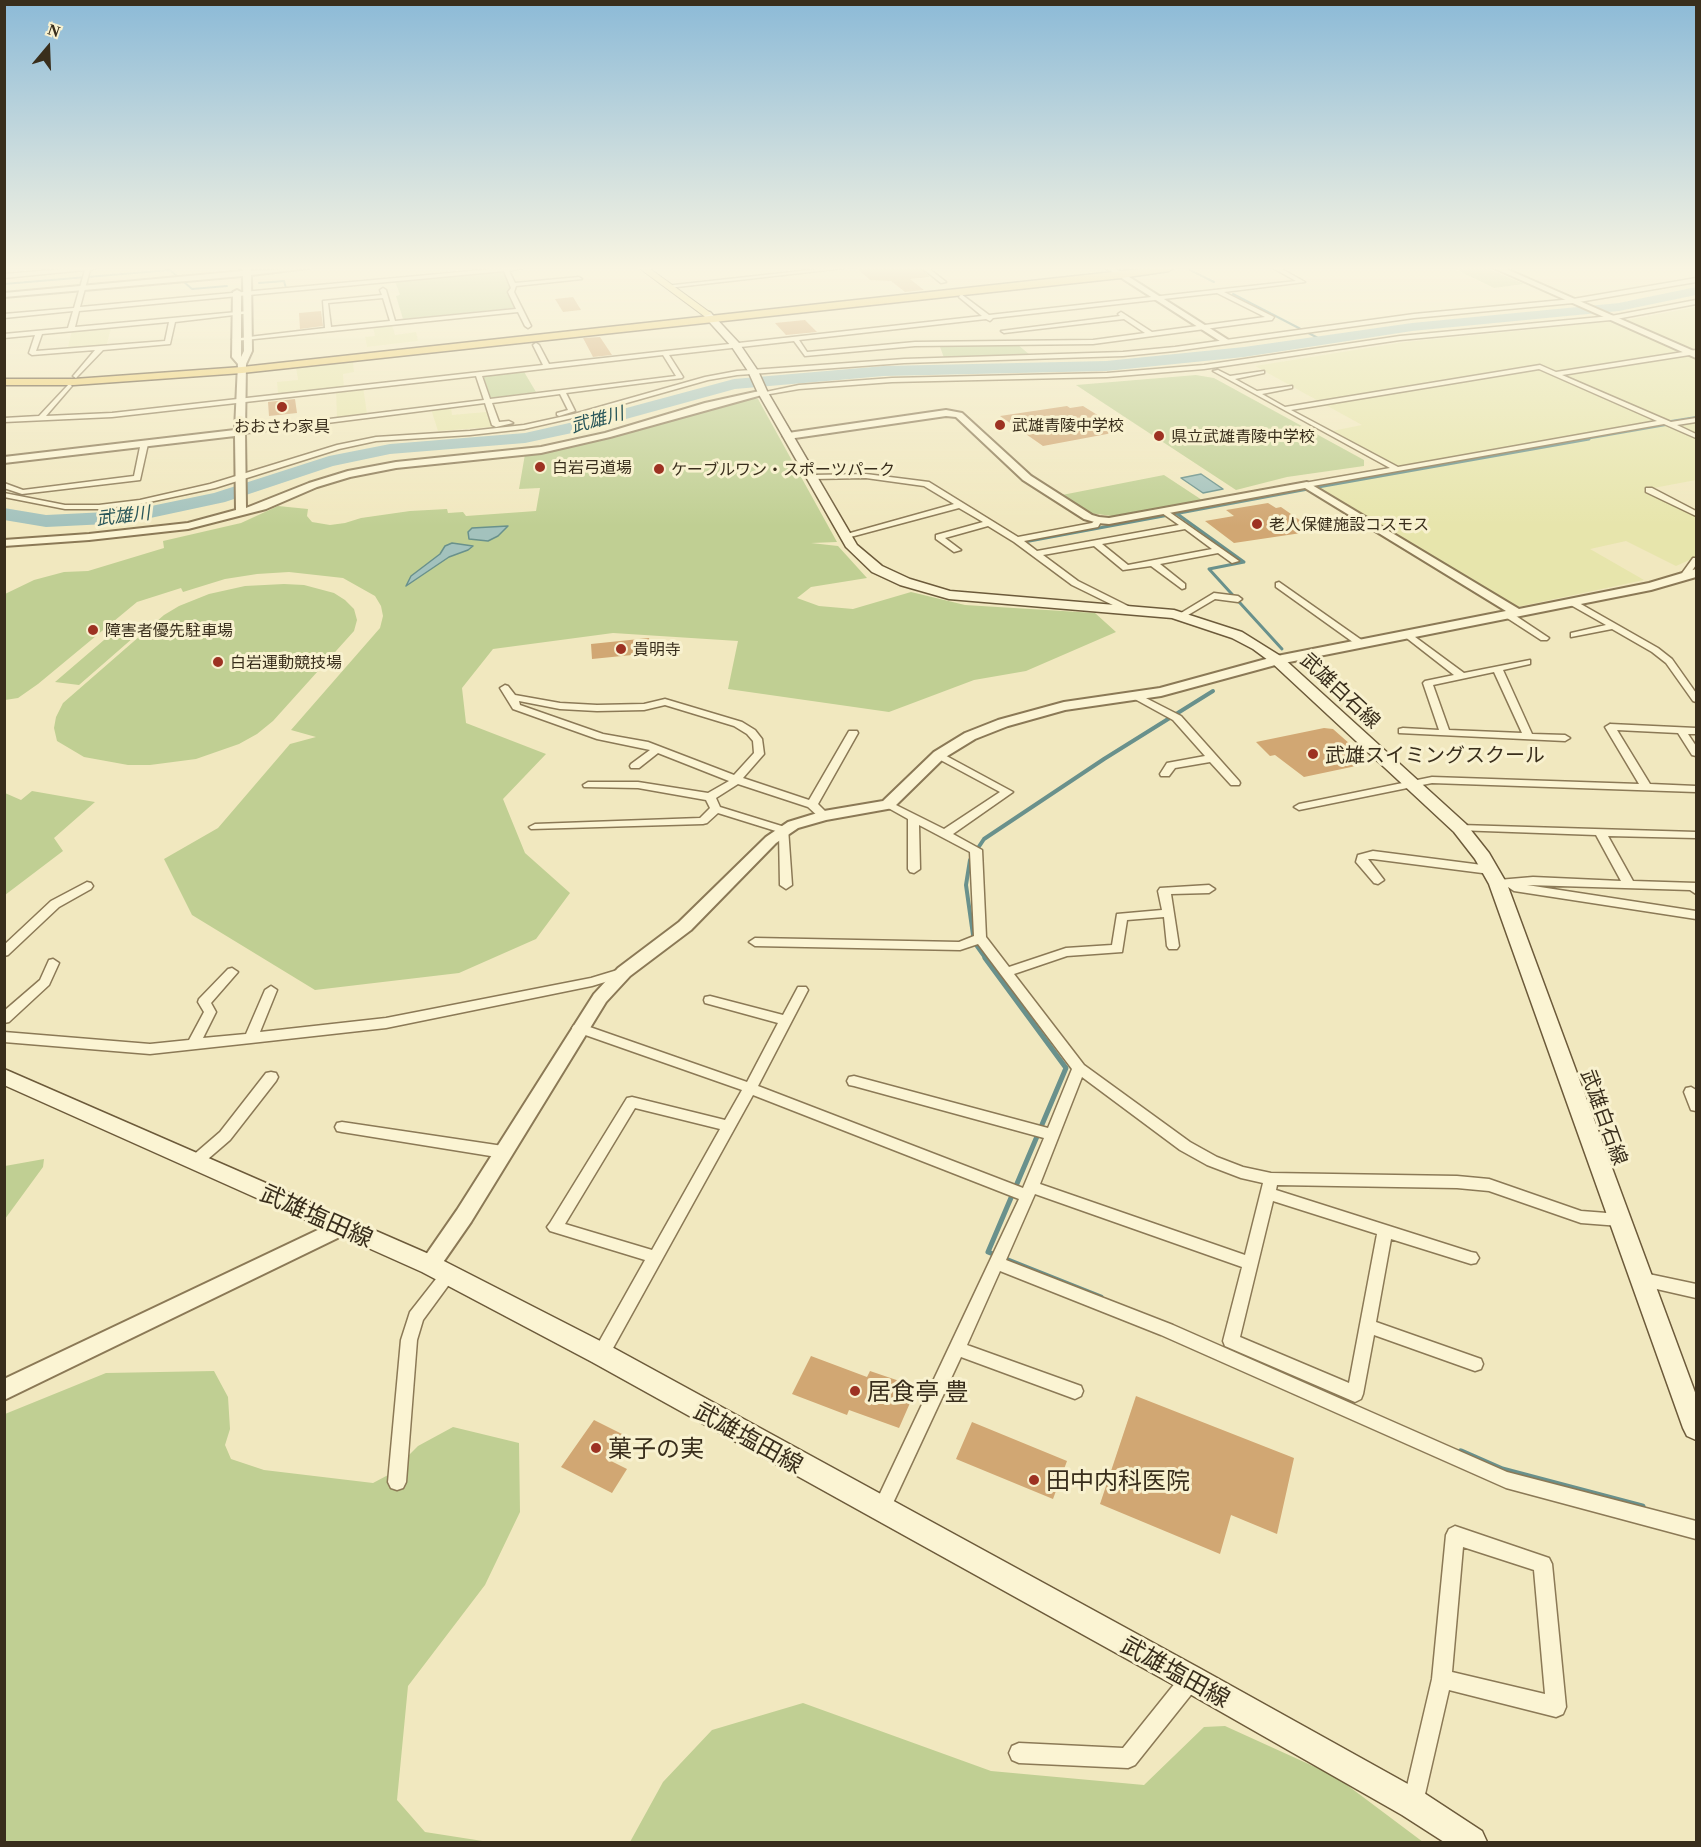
<!DOCTYPE html>
<meta charset="utf-8">
<style>
body{margin:0}
#map{position:relative;width:1701px;height:1847px;overflow:hidden;background:#f1e8bf;font-family:Georgia,serif}
canvas{display:block}
.frame{position:absolute;inset:0;border:6px solid #392e1c;pointer-events:none}
.north{position:absolute;left:18px;top:18px;width:60px;height:60px;-webkit-text-stroke:4px #f8f1cf;paint-order:stroke;rotate:19deg;font-size:16px;font-weight:700;line-height:24px;text-align:center;color:#392e1c}
.north::after{content:'';display:block;margin:auto;width:21px;height:27px;background:#392e1c;clip-path:polygon(50% 0,100% 100%,50% 72%,0 100%)}
</style>
<div id="map">
<canvas width="1701" height="1847"></canvas>
<div class="frame"></div>
<div class="north">N</div>
</div>
<script>
const context = document.querySelector('canvas').getContext('2d');
context.lineJoin = 'round';
function paint(path, color) { context.fillStyle = color; context.fill(path, 'evenodd'); }
const poly = rows => new Path2D(rows.map(r => 'M' + r).join(''));
function strokePath(path, color, width, dash) { context.strokeStyle = color; context.lineWidth = width; context.lineCap = dash ? 'butt' : 'round'; context.setLineDash(dash || []); context.stroke(path); }
function label(font, color, halo, rows, align = 'center') {
  context.font = font + ' Georgia,"Noto Sans JP",serif'; context.lineWidth = 6; context.setLineDash([]); context.textBaseline = 'middle'; context.strokeStyle = halo; context.fillStyle = color; for (const [text, x, y, turn = 0] of rows) {
    context.save(); context.translate(x, y); context.rotate((+turn || 0) * Math.PI / 180); context.textAlign = isNaN(turn) ? turn : align; if (halo) context.strokeText(text, 0, 0); context.fillText(text, 0, 0); context.restore();
  }
}
const farmland = poly([
 [1696,307,1696,480,1643,490,1696,517,1696,557,1676,566,1626,541,1590,549,1644,580,1517,607,1313,486,1403,470,1332,431,1362,425,1255,366,1405,342,1627,320],
 [392,325,395,335,416,332,418,341,367,347,365,337,375,336,373,327],
 [111,328,106,348,67,350,72,331],
 [353,361,354,372,343,374,344,388,363,386,367,414,337,418,336,388,278,394,277,382,298,380,296,367],
 [451,407,452,415,486,412,492,427,438,431,431,409]
]);
const green = poly([
 [1487,268,1524,284,1494,288,1455,269],
 [503,270,511,287,507,293,514,308,403,319,396,296,400,295,395,281],
 [939,344,1017,344,1030,355,944,358],
 [523,370,536,392,491,398,483,375],
 [1196,375,1214,378,1364,460,1364,466,1287,477,1236,490,1076,385],
 [752,398,758,399,837,542,811,543,838,546,867,578,811,587,797,598,819,606,853,609,911,592,965,605,1095,613,1116,632,1026,671,974,680,889,712,728,689,738,641,613,633,493,649,462,688,466,723,546,754,503,799,525,853,570,893,536,939,459,973,315,990,192,915,164,859,218,828,290,744,316,737,291,730,380,628,383,616,381,606,375,596,343,578,289,572,257,574,225,579,183,592,181,588,137,602,38,684,18,698,5,700,5,594,34,580,64,572,88,571,164,548,163,541,241,523,278,506,308,509,307,516,312,522,330,525,345,523,361,518,410,511,447,509,448,513,463,512,466,516,536,511,540,488,519,489,525,454],
 [1164,475,1202,500,1112,516,1090,513,1062,495],
 [284,584,304,585,334,593,345,600,354,609,357,620,354,631,273,721,257,734,239,744,196,759,150,765,128,765,84,757,57,741,54,728,56,717,63,703,164,615,179,606,209,594,245,586],
 [118,628,141,631,79,685,55,682],
 [32,791,95,802,54,838,63,851,5,895,5,793,21,800],
 [44,1159,43,1167,5,1219,5,1166],
 [214,1371,228,1397,230,1429,225,1445,231,1459,264,1470,373,1483,390,1474,418,1446,453,1427,519,1443,520,1512,485,1585,408,1686,397,1800,425,1832,489,1842,5,1842,5,1414,106,1373],
 [803,1703,991,1771,1144,1785,1204,1727,1225,1726,1335,1776,1423,1842,630,1842,663,1782,712,1730]
]);
const water = poly([
 [1201,474,1223,489,1203,493,1181,478,1201,474],
 [508,526,498,536,488,541,469,539,468,532,472,528,508,526],
 [452,543,473,546,468,550,449,557,406,586,411,576,440,554,445,546,452,543]
]);
const streamFar4 = poly([
 [1190,270,1214,282],
 [184,282,192,289,227,286],
 [259,283,284,281,286,288],
 [4,284,170,270,178,277],
 [1233,294,1320,339],
 [1580,440,1666,425,1671,421,1696,417]
]);
const streamFar3 = poly([
 [1318,487,1589,439],
 [1176,513,1244,562,1209,569,1282,649],
 [1024,542,1308,489]
]);
const streamFar2 = poly([
 [986,959,974,942,966,885,970,860,984,839,1104,759,1213,691]
]);
const streamFar1 = poly([
 [985,958,1066,1068,988,1252,1101,1297]
]);
const stream = poly([
 [1461,1452,1502,1470,1642,1507]
]);
const river = poly([
 [1696,287,1696,295,1619,311,1412,331,1244,357,1106,371,884,376,735,389,586,430,525,443,390,454,333,466,225,502,127,523,46,527,4,520,4,508,46,515,127,511,214,493,329,456,390,444,525,433,578,421,734,379,884,366,1106,361,1244,347,1412,323,1619,303,1696,287]
]);
const building = poly([
 [856,268,920,268,930,277,910,279,924,290,905,292,891,281,870,280],
 [573,297,581,310,563,312,555,299],
 [321,311,323,326,300,329,299,313],
 [805,320,817,332,786,335,775,323],
 [600,337,612,355,593,357,583,338],
 [295,399,297,413,269,416,268,402],
 [1067,406,1070,408,1083,406,1123,431,1043,446,1000,416],
 [1268,503,1276,508,1281,507,1301,521,1310,528,1304,529,1308,532,1234,543,1205,521,1234,516,1226,510],
 [649,638,652,653,592,659,591,644],
 [1324,728,1333,729,1359,752,1356,766,1304,777,1275,755,1270,756,1256,742],
 [811,1356,867,1377,870,1371,917,1387,899,1428,849,1410,847,1415,792,1394],
 [1136,1396,1294,1458,1277,1534,1231,1515,1220,1554,1100,1504],
 [594,1420,626,1436,609,1460,627,1469,612,1493,561,1467],
 [972,1422,1067,1461,1053,1499,956,1459]
]);
const minor = poly([
 [77,268,96,268,90,270,80,307,504,268,523,268,509,271,515,283,579,277,582,279,516,286,514,292,531,326,528,328,525,326,518,312,235,341,232,339,325,328,323,301,382,295,380,290,383,288,386,290,395,321,516,309,508,292,511,288,504,271,79,311,75,327,248,311,251,313,175,322,170,344,103,350,76,378,73,376,74,375,95,350,32,355,29,353,35,335,4,338,4,334,68,328,73,311,4,318,4,314,74,308,85,270,4,278,4,274,77,268],
 [383,298,390,321,331,327,328,303,383,298],
 [169,322,165,341,36,351,42,334,169,322],
 [828,268,845,268,668,288,665,286,828,268],
 [922,268,928,268,946,282,941,283,922,268],
 [1273,268,1280,268,1305,282,1224,292,1274,317,1272,320,1093,344,915,346,805,356,794,341,669,355,683,377,682,378,566,393,575,411,559,416,557,415,557,413,568,410,560,394,492,403,499,422,509,421,513,423,496,427,492,425,485,403,240,434,236,432,240,430,484,400,476,376,112,417,4,422,4,418,39,416,69,384,72,386,71,387,46,416,112,413,543,365,533,345,536,343,539,345,549,364,982,316,959,297,961,294,989,315,1296,281,1273,268],
 [1217,293,1265,317,1152,332,1121,312,1118,314,1120,316,1001,331,1004,333,1124,319,1145,333,1093,340,915,342,807,352,799,340,986,319,990,321,993,318,1217,293],
 [663,355,676,376,490,399,482,376,663,355],
 [1696,278,1696,282,1573,303,1414,318,1175,351,1123,356,904,363,737,375,708,380,577,417,524,429,470,435,376,441,339,449,215,488,140,504,99,509,65,509,4,497,4,493,65,505,99,505,140,500,210,484,337,445,376,437,470,431,524,425,574,414,705,377,737,371,904,359,1123,352,1175,347,1414,314,1573,299,1696,278],
 [1696,300,1696,304,1611,320,1400,340,1204,369,1107,377,892,382,799,389,764,395,761,393,799,385,892,378,1107,373,1204,365,1400,336,1611,316,1696,300],
 [1696,350,1696,354,1562,375,1671,422,1696,418,1696,422,1677,425,1696,434,1696,438,1664,424,1307,487,1303,485,1304,483,1390,468,1213,371,1218,370,1230,376,1264,371,1264,373,1235,379,1257,391,1292,386,1292,388,1262,394,1285,407,1540,365,1556,372,1696,350],
 [1539,369,1657,421,1398,467,1291,410,1539,369],
 [141,442,148,444,140,480,22,494,4,488,4,483,23,490,134,476,141,442],
 [866,474,929,482,1018,537,1092,523,1098,518,1102,520,1098,527,1024,541,1037,551,1179,525,1162,513,1162,509,1165,509,1239,561,1232,563,1218,553,1160,564,1185,584,1185,588,1182,589,1151,566,1123,570,1094,546,1043,555,1078,581,1130,607,1130,611,1127,612,1072,585,1014,542,988,526,945,538,961,550,954,552,936,539,936,535,983,522,959,508,843,539,843,535,954,504,924,486,866,478,812,479,808,477,812,475,866,474],
 [1185,529,1212,549,1128,565,1102,544,1185,529],
 [1646,488,1652,488,1696,511,1696,516,1646,492,1646,488],
 [1693,558,1696,558,1696,565,1687,578,1681,578,1680,576,1693,558],
 [1279,582,1363,641,1363,645,1357,645,1276,587,1276,583,1279,582],
 [1214,593,1238,596,1242,599,1238,602,1215,599,1183,618,1180,619,1176,616,1214,593],
 [1572,599,1658,648,1672,659,1696,693,1696,702,1693,701,1666,663,1652,652,1612,629,1571,637,1571,633,1606,625,1569,604,1568,602,1572,599],
 [1507,611,1510,612,1549,638,1547,640,1541,640,1504,616,1503,614,1507,611],
 [1407,631,1464,673,1530,660,1530,664,1503,670,1532,734,1565,735,1570,738,1565,741,1399,733,1399,729,1403,728,1439,730,1423,683,1425,681,1454,675,1404,636,1404,632,1407,631],
 [1494,672,1522,733,1449,730,1433,685,1494,672],
 [505,685,508,686,515,695,560,703,597,705,644,704,665,699,742,722,755,730,762,739,764,754,743,778,809,800,849,731,857,731,858,733,818,804,828,814,829,816,828,818,820,818,808,807,738,784,716,798,720,807,788,828,792,885,786,889,780,885,779,832,718,813,707,823,703,824,531,829,529,827,535,824,700,818,710,808,706,800,638,788,584,787,583,785,588,782,638,782,708,793,729,781,658,753,639,768,631,768,630,766,631,764,650,750,597,739,513,709,500,688,505,685],
 [519,701,560,709,597,711,644,710,665,705,734,726,747,734,753,741,754,753,734,775,648,742,603,734,520,705,519,701],
 [1136,693,1181,716,1239,781,1240,783,1239,785,1231,785,1210,762,1175,768,1169,776,1161,776,1160,774,1167,763,1205,756,1173,720,1133,698,1133,694,1136,693],
 [1610,724,1696,728,1696,734,1688,734,1696,746,1696,756,1692,755,1678,733,1617,730,1650,784,1696,786,1696,792,1432,783,1299,810,1294,807,1299,804,1432,777,1639,784,1605,727,1610,724],
 [939,752,1013,792,953,834,982,850,986,937,1009,967,1066,948,1112,945,1117,914,1162,910,1158,891,1160,888,1209,885,1215,889,1209,893,1171,894,1179,946,1177,949,1169,949,1167,946,1164,917,1127,920,1122,952,1067,956,1014,974,1084,1065,1190,1142,1217,1157,1243,1167,1271,1173,1457,1176,1489,1179,1581,1211,1620,1214,1625,1216,1627,1220,1625,1224,1620,1226,1581,1223,1489,1191,1457,1188,1277,1185,1276,1190,1471,1252,1476,1253,1479,1258,1476,1263,1471,1264,1391,1239,1376,1322,1481,1359,1483,1364,1481,1369,1475,1371,1374,1335,1363,1394,1361,1399,1355,1402,1225,1346,1223,1341,1242,1267,1035,1194,1006,1260,1173,1325,1507,1472,1696,1521,1696,1539,1506,1488,1161,1335,1000,1271,967,1345,1081,1386,1083,1391,1081,1396,1075,1399,961,1357,887,1516,881,1519,875,1516,872,1510,875,1504,1019,1199,753,1095,607,1359,601,1361,595,1359,593,1354,595,1349,645,1260,550,1231,547,1227,550,1223,627,1098,632,1097,725,1120,742,1090,574,1031,572,1028,574,1025,584,1025,747,1082,778,1023,705,1003,704,1000,705,997,710,996,783,1015,798,987,806,987,808,990,758,1086,1023,1188,1044,1138,854,1086,849,1085,847,1081,849,1077,854,1076,1048,1128,1072,1069,978,944,960,950,755,946,749,942,755,938,959,942,974,936,970,852,919,825,920,869,914,873,910,872,908,869,908,819,883,805,884,803,892,803,944,829,1000,792,935,757,934,755,939,752],
 [1082,1077,1180,1150,1207,1165,1241,1178,1263,1183,1245,1255,1040,1184,1082,1077],
 [635,1108,720,1129,652,1250,565,1224,635,1108],
 [1273,1201,1377,1234,1349,1383,1240,1337,1273,1201],
 [1460,825,1696,832,1696,838,1608,836,1633,881,1696,883,1696,894,1690,890,1527,885,1696,911,1696,919,1514,891,1508,887,1494,887,1492,884,1494,881,1498,880,1533,877,1621,881,1596,835,1456,830,1454,828,1456,826,1460,825],
 [1373,851,1490,866,1496,870,1490,874,1373,859,1368,859,1384,880,1378,884,1374,883,1356,862,1358,855,1373,851],
 [87,882,91,883,93,886,91,889,59,907,8,955,4,956,4,945,51,901,87,882],
 [53,959,59,963,49,985,9,1022,4,1023,4,1011,40,980,49,960,53,959],
 [232,968,238,972,211,1003,216,1012,203,1038,246,1034,265,990,271,986,277,990,260,1032,386,1018,591,978,624,968,630,972,628,975,592,986,386,1028,251,1043,150,1054,4,1042,4,1032,150,1044,189,1040,204,1012,198,1002,199,999,228,969,232,968],
 [271,1072,276,1073,278,1077,276,1081,230,1140,201,1165,196,1167,191,1165,189,1161,191,1157,220,1132,266,1073,271,1072],
 [1691,1087,1696,1090,1696,1111,1691,1110,1684,1092,1686,1088,1691,1087],
 [342,1122,503,1146,508,1148,510,1152,508,1156,503,1158,342,1132,337,1131,335,1127,337,1123,342,1122],
 [448,1268,453,1270,456,1275,423,1320,417,1340,406,1482,403,1488,397,1490,391,1488,388,1482,401,1340,410,1312,443,1270,448,1268],
 [1644,1273,1696,1284,1696,1298,1639,1285,1636,1280,1639,1275,1644,1273],
 [1455,1526,1549,1558,1552,1564,1566,1707,1563,1714,1556,1717,1449,1690,1423,1803,1420,1810,1413,1813,1406,1810,1403,1803,1432,1679,1446,1535,1449,1529,1455,1526],
 [1463,1547,1534,1570,1545,1694,1452,1672,1463,1547],
 [1191,1669,1198,1672,1201,1679,1198,1686,1135,1765,1128,1768,1019,1763,1012,1760,1009,1753,1012,1746,1019,1743,1123,1748,1184,1672,1191,1669]
]);
const tertiary = poly([
 [243,268,251,268,251,271,309,268,251,275,252,351,246,364,245,432,246,508,309,483,348,471,396,462,541,447,605,433,705,403,764,390,769,393,610,437,541,453,396,468,350,477,317,487,266,509,188,529,89,540,4,546,4,540,89,534,188,523,236,510,235,436,4,463,4,457,235,430,238,364,232,357,233,292,237,290,241,292,241,357,244,351,243,276,4,297,4,293,243,271,243,268],
 [1106,268,1115,268,1230,341,1223,343,1106,268],
 [1494,268,1504,268,1696,352,1696,358,1494,268],
 [946,410,962,413,1031,476,1092,515,1099,517,1109,518,1307,482,1519,609,1649,583,1696,569,1696,577,1651,590,1279,664,1161,696,1065,710,1008,726,975,739,944,758,893,808,826,820,798,828,776,843,691,930,630,976,606,1002,471,1222,437,1271,430,1274,423,1271,419,1265,423,1259,457,1210,594,994,618,968,679,922,766,837,788,822,824,811,883,801,934,752,965,733,998,720,1064,702,1160,688,1277,656,1506,611,1305,488,1109,524,1098,523,1084,519,1023,480,956,417,946,416,788,439,783,436,788,433,946,410],
 [343,1218,350,1220,353,1226,350,1232,4,1400,4,1379,343,1218]
]);
const secondary = poly([
 [704,312,710,312,739,343,758,371,767,391,857,545,882,566,910,579,950,591,1174,610,1242,632,1282,657,1466,824,1489,853,1507,884,1696,1395,1696,1440,1687,1436,1683,1428,1489,884,1475,859,1454,832,1272,663,1253,649,1232,638,1172,618,949,599,900,585,872,572,846,547,757,391,748,371,732,347,704,316,704,312],
 [4,1069,438,1258,610,1346,1201,1669,1424,1793,1482,1831,1487,1842,1444,1842,1402,1815,1181,1689,592,1362,422,1272,4,1085,4,1069]
]);
const primary = poly([
 [639,268,649,268,712,314,704,316,639,268]
]);
const trunk = poly([
 [1150,268,1174,268,1169,271,1121,278,242,373,74,385,4,385,4,379,74,379,242,367,1150,268]
]);
const markers = [
 [282,407,6,"#9d3222"],
 [1000,425,6,"#9d3222"],
 [1159,436,6,"#9d3222"],
 [540,467,6,"#9d3222"],
 [659,469,6,"#9d3222"],
 [1257,524,6,"#9d3222"],
 [93,630,6,"#9d3222"],
 [621,649,6,"#9d3222"],
 [218,662,6,"#9d3222"],
 [1313,754,6,"#9d3222"],
 [855,1391,6,"#9d3222"],
 [596,1448,6,"#9d3222"],
 [1034,1480,6,"#9d3222"]
];
const farPoinames = [
 ["武雄青陵中学校",1012,425],
 ["おおさわ家具",282,426,"center"],
 ["県立武雄青陵中学校",1171,436],
 ["白岩弓道場",552,467],
 ["ケーブルワン・スポーツパーク",671,469],
 ["老人保健施設コスモス",1269,524],
 ["障害者優先駐車場",105,630],
 ["貴明寺",633,649],
 ["白岩運動競技場",230,662]
];
const farWaternames = [
 ["武雄川",597,419,-15],
 ["武雄川",123,515,-7]
];
const streetNames = [
 ["武雄白石線",1341,690,43],
 ["武雄白石線",1605,1117,70]
];
const poiNames = [
 ["武雄スイミングスクール",1325,754]
];
const nearStreetnames = [
 ["武雄塩田線",317,1215,24],
 ["武雄塩田線",749,1437,29],
 ["武雄塩田線",1176,1671,29]
];
const nearPoinames = [
 ["居食亭 豊",867,1391],
 ["菓子の実",608,1448],
 ["田中内科医院",1046,1480]
];
paint(farmland, '#e7e5ac');
paint(green, '#c0cf93');
paint(water, '#a3c2bd');
strokePath(water, '#69918c', 1.5);
strokePath(streamFar4, '#69918c', 2);
strokePath(streamFar3, '#69918c', 3);
strokePath(streamFar2, '#69918c', 4);
strokePath(streamFar1, '#69918c', 5);
strokePath(stream, '#69918c', 7);
paint(river, '#a3c2bd');
paint(building, '#d1a773');
strokePath(minor, '#8b7956', 3);
strokePath(tertiary, '#8b7956', 4);
strokePath(secondary, '#6c5a3a', 3);
strokePath(primary, '#58462b', 2);
strokePath(trunk, '#58462b', 3);
paint(minor, '#fbf4d3');
paint(tertiary, '#fbf4d3');
paint(secondary, '#fbf4d3');
paint(primary, '#f7e594');
paint(trunk, '#eece6f');
const sky = context.createLinearGradient(0, 0, 0, 526);
sky.addColorStop(0, '#8cbad7');
sky.addColorStop(0.51, '#f9f5e2');
sky.addColorStop(1, '#f9f5e200');
context.fillStyle = sky;
context.fillRect(0, 0, 1701, 526);
for (const [x, y, r, color] of markers) { const dot = new Path2D(); dot.arc(x, y, r, 0, 2 * Math.PI); context.fillStyle = color; context.fill(dot); strokePath(dot, '#f8f1cf', 2); }
label('16px', '#392e1c', '#f8f1cf', farPoinames, 'left');
label('italic 18px', '#2a575a', '#f8f1cf', farWaternames);
label('20px', '#392e1c', '#f8f1cf', streetNames);
label('20px', '#392e1c', '#f8f1cf', poiNames, 'left');
label('24px', '#392e1c', '#f8f1cf', nearStreetnames);
label('24px', '#392e1c', '#f8f1cf', nearPoinames, 'left');
</script>
